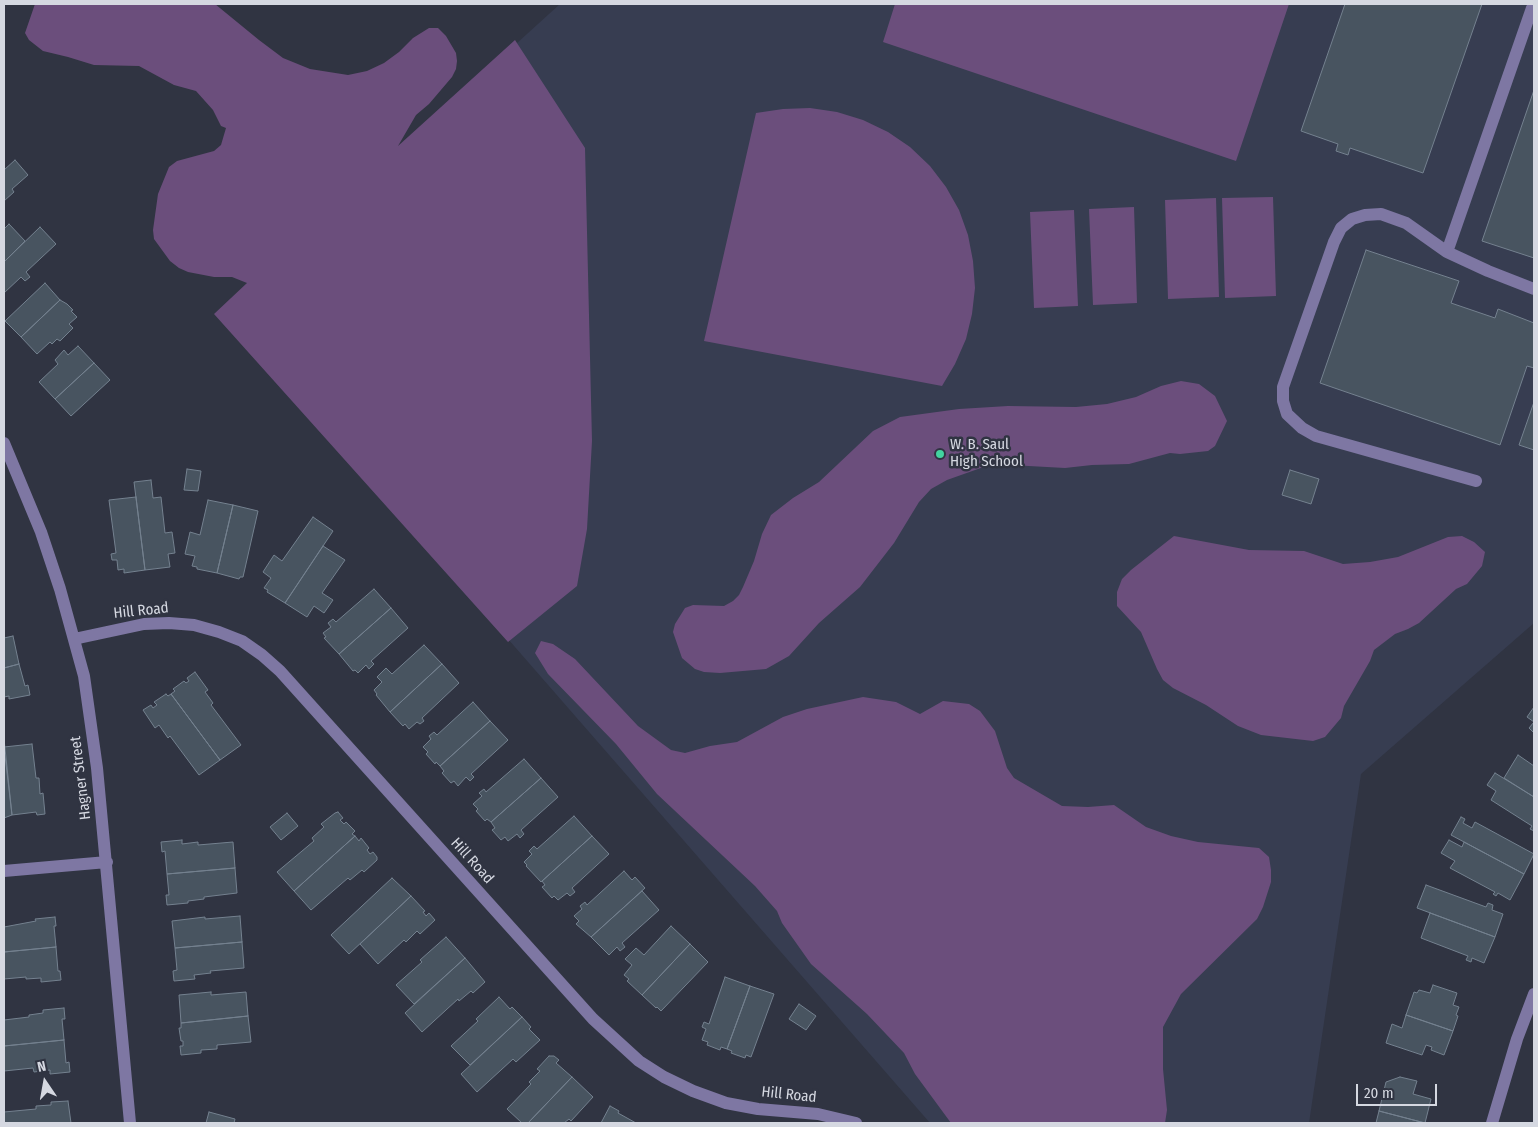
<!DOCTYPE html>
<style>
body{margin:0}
#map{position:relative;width:1538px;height:1127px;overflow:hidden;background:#303442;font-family:"Fira Sans Condensed",sans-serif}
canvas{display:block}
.frame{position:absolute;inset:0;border:5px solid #d5d8e1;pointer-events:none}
.north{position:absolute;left:20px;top:1057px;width:50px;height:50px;-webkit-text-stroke:4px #303442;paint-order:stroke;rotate:348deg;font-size:14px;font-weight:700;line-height:20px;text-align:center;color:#d5d8e1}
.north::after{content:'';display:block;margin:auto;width:18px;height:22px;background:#d5d8e1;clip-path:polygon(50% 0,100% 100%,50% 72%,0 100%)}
.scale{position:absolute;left:1356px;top:1084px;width:81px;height:22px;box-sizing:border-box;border:2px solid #d5d8e1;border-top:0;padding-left:6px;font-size:15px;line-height:18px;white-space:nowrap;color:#d5d8e1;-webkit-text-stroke:4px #303442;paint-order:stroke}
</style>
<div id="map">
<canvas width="1538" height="1127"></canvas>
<div class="frame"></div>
<div class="north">N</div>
<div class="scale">20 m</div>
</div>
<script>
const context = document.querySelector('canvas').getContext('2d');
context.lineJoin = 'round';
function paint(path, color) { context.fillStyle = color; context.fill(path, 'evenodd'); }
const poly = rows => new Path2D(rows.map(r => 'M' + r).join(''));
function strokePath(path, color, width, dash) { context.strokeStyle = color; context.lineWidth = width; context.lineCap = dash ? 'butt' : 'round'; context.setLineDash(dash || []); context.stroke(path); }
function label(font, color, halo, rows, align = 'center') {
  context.font = font + ' "Fira Sans Condensed",sans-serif'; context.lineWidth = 5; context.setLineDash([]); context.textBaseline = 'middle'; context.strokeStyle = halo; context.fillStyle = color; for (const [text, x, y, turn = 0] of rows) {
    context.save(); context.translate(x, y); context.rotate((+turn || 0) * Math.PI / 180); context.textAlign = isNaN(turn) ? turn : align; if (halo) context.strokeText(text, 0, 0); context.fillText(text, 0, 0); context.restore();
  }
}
const built = poly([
 [560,4,1534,4,1534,623,1361,774,1309,1123,930,1123,222,311]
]);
const green = poly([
 [35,4,215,4,259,40,283,58,310,69,348,75,367,71,384,63,399,52,413,38,429,28,438,28,446,36,456,53,457,61,456,69,452,77,429,104,416,115,398,146,515,40,585,148,592,441,587,529,577,586,508,642,214,314,247,283,232,277,214,277,188,272,179,268,170,261,154,239,153,230,158,194,169,167,177,161,214,151,221,145,226,128,221,126,213,110,196,91,174,85,139,66,94,65,68,57,43,51,29,40,25,33],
 [895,4,1289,4,1236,161,883,42],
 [810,108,837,112,863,120,888,132,910,147,930,166,946,187,959,210,968,235,973,261,975,288,972,314,966,339,955,364,942,386,704,341,756,113,783,109],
 [1273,197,1276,296,1225,298,1222,198],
 [1216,198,1219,297,1168,299,1165,200],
 [1134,207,1137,303,1093,305,1089,209],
 [1074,210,1078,306,1034,308,1030,212],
 [1181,381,1199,384,1215,396,1227,421,1215,446,1208,451,1180,454,1170,453,1129,464,1092,465,1065,468,992,464,947,480,931,489,919,502,894,543,860,587,819,623,789,656,766,669,720,673,704,672,695,669,682,658,673,632,675,624,685,608,693,605,724,606,733,601,739,595,743,587,754,561,762,534,771,515,793,498,819,482,873,431,900,417,959,409,1008,406,1076,407,1107,404,1136,397,1161,386],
 [1174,536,1249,550,1304,551,1343,564,1370,562,1398,557,1448,537,1462,536,1474,542,1485,552,1482,566,1467,584,1456,589,1419,623,1408,629,1395,634,1374,650,1370,661,1344,706,1341,718,1325,737,1313,741,1261,735,1238,726,1206,705,1173,688,1163,680,1157,669,1141,632,1117,606,1117,592,1122,579,1131,570],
 [541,641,553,644,575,659,638,726,671,750,685,753,710,746,737,742,783,717,807,709,863,697,896,702,920,714,943,701,969,704,980,711,995,731,1007,768,1014,778,1062,806,1088,807,1114,805,1146,827,1171,836,1198,842,1259,848,1269,857,1271,870,1271,882,1263,907,1257,919,1181,994,1163,1027,1163,1069,1167,1110,1165,1123,951,1123,915,1074,904,1053,867,1014,811,964,782,923,777,911,755,886,657,794,616,744,548,674,535,653]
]);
const building = poly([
 [1345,4,1482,4,1423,173,1350,148,1348,155,1336,151,1338,144,1301,131,1345,4],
 [1534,90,1534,258,1482,241,1534,90],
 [15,160,28,175,12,189,14,192,4,201,4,170,15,160],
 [9,224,25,241,4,262,4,229,9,224],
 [40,227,56,244,26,272,30,277,25,281,21,277,4,293,4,262,40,227],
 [1366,250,1459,281,1451,303,1495,318,1498,309,1534,323,1534,368,1527,366,1500,445,1320,383,1366,250],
 [45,283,60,300,21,337,5,321,45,283],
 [60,300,67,304,73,310,71,311,77,317,69,324,73,328,60,341,57,339,52,344,50,342,37,354,21,337,60,300],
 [78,346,94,363,55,399,39,382,58,364,55,360,64,350,68,355,78,346],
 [94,363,110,380,71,416,55,399,94,363],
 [1534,402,1534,450,1519,445,1534,402],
 [187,469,201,471,198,491,184,490,187,469],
 [1290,470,1319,479,1311,504,1282,495,1290,470],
 [151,480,153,498,161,497,165,533,172,532,175,553,168,554,170,567,145,570,134,482,151,480],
 [136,497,145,570,124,573,124,569,118,570,117,560,112,560,111,554,116,553,109,500,136,497],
 [208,500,233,505,217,573,197,569,197,567,192,566,195,556,185,554,190,532,200,535,208,500],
 [233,505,258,511,243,577,240,577,239,579,217,573,233,505],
 [313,517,333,531,285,603,267,592,268,590,264,588,271,578,263,572,274,555,282,561,313,517],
 [323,546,345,560,322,593,333,600,324,613,314,606,307,617,285,603,323,546],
 [374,589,391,608,339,654,324,638,326,637,323,633,331,627,328,623,333,619,336,622,374,589],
 [391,608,408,628,371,661,374,664,369,669,366,665,358,673,355,670,353,671,339,654,391,608],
 [13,636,19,664,4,668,4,638,13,636],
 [424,645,442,664,390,712,376,695,377,694,374,690,382,682,377,677,386,668,392,674,424,645],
 [19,664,25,686,28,685,30,695,9,699,9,696,4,697,4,668,19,664],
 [442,664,459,683,422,718,424,721,420,724,417,722,409,729,405,724,403,726,390,712,442,664],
 [195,672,208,690,205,692,213,703,211,705,241,745,220,760,171,694,175,691,173,689,184,681,186,683,189,681,187,678,195,672],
 [166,694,168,696,171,694,220,760,199,775,170,736,168,738,159,725,155,728,143,710,151,705,153,708,157,705,154,702,166,694],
 [473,702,490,721,440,766,436,762,435,764,426,754,428,752,423,747,431,739,429,736,434,732,437,735,473,702],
 [1534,707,1534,733,1529,728,1534,722,1527,717,1534,707],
 [490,721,508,740,471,774,474,777,470,781,466,777,458,786,454,781,451,783,442,773,444,771,440,766,490,721],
 [4,739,12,815,4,818,4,739],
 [32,744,36,778,39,778,40,794,43,793,45,814,37,815,36,812,12,815,4,747,32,744],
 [1518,755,1534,766,1534,797,1504,778,1518,755],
 [524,759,541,778,491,822,487,819,485,821,476,811,478,809,473,804,482,796,479,793,484,789,486,792,524,759],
 [1495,773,1534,797,1534,831,1530,829,1532,826,1491,800,1496,791,1487,785,1495,773],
 [541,778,558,797,521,830,524,834,520,838,517,834,508,841,505,837,501,840,492,830,495,828,491,822,541,778],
 [338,812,343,818,340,820,344,824,346,822,355,831,352,834,355,836,294,891,277,872,314,841,312,838,324,827,321,824,335,813,338,812],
 [287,813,298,826,281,840,270,827,287,813],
 [574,816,592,836,541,882,526,866,527,865,524,862,532,854,529,851,534,846,537,849,574,816],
 [1461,817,1465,819,1463,823,1472,828,1475,822,1534,854,1524,874,1451,835,1461,817],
 [355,836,359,841,361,838,369,848,367,850,370,854,373,852,377,857,377,860,364,872,362,870,350,880,348,878,311,910,294,891,355,836],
 [592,836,609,854,572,888,575,892,570,896,567,893,558,900,554,896,552,898,542,887,545,885,542,881,592,836],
 [182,840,182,844,198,842,198,845,233,842,235,868,167,874,165,851,162,852,161,842,182,840],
 [1449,840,1462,847,1464,842,1524,874,1510,900,1498,893,1496,896,1493,894,1495,892,1450,868,1455,861,1441,853,1449,840],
 [235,868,237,893,204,897,204,899,188,901,188,903,167,905,166,895,169,895,167,874,235,868],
 [624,871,632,880,635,877,645,888,591,937,576,924,579,921,574,916,582,909,580,906,585,902,587,905,624,871],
 [392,878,411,896,349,954,331,935,392,878],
 [1426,885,1486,907,1488,903,1493,905,1492,910,1503,914,1495,937,1417,908,1426,885],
 [642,891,659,910,622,943,625,947,620,951,617,947,609,955,591,937,642,891],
 [411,896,425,911,423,912,426,916,429,913,435,920,420,934,417,931,406,942,404,940,378,964,360,944,411,896],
 [1430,913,1495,937,1484,963,1472,958,1471,962,1466,960,1468,956,1421,938,1430,913],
 [240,916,242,942,175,948,172,921,205,917,205,919,240,916],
 [55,917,56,926,54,926,56,947,4,952,4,927,36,921,35,919,55,917],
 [671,926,690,944,642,995,627,981,629,979,624,975,632,965,625,959,636,948,644,955,671,926],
 [446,937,465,958,414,1004,396,985,422,962,420,960,446,937],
 [242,942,244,968,210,971,211,973,194,975,195,979,174,981,173,971,177,970,175,948,242,942],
 [690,944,708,962,661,1011,657,1007,656,1008,642,995,690,944],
 [56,947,58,971,60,971,61,980,41,982,41,978,26,979,26,977,4,979,4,952,56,947],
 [465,958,485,982,473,993,471,991,459,1001,458,999,422,1032,405,1013,465,958],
 [725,977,750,986,727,1049,721,1047,720,1050,707,1045,708,1042,702,1040,706,1029,702,1027,704,1022,709,1024,725,977],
 [1433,985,1457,993,1453,1005,1459,1007,1456,1015,1458,1016,1453,1031,1406,1015,1414,992,1417,993,1419,990,1430,993,1433,985],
 [750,986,774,994,751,1057,746,1055,745,1058,731,1053,732,1051,727,1049,750,986],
 [211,992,211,995,246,992,248,1016,181,1023,179,995,211,992],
 [499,997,510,1009,512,1007,522,1017,470,1065,451,1046,478,1021,476,1019,499,997],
 [799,1004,816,1016,806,1030,789,1019,799,1004],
 [64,1008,65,1019,62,1019,64,1040,4,1046,4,1020,29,1017,29,1015,43,1013,43,1010,64,1008],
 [1406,1015,1453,1031,1444,1055,1431,1050,1432,1047,1426,1045,1422,1055,1386,1043,1392,1024,1402,1028,1406,1015],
 [248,1016,251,1042,217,1045,217,1049,201,1050,201,1053,181,1055,180,1046,183,1046,183,1041,181,1041,179,1028,181,1028,181,1023,248,1016],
 [522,1017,531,1027,529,1029,540,1040,516,1062,513,1059,477,1092,461,1074,522,1017],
 [64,1040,66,1063,69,1062,70,1072,50,1074,50,1070,34,1072,33,1068,4,1071,4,1046,64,1040],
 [549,1056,554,1056,559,1060,556,1063,572,1077,528,1123,522,1123,507,1109,531,1084,529,1082,540,1071,537,1069,549,1056],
 [572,1077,593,1097,571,1121,569,1119,564,1123,528,1123,572,1077],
 [1400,1077,1417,1081,1413,1094,1431,1099,1425,1123,1379,1111,1386,1082,1400,1077],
 [68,1101,71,1123,4,1123,4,1112,36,1109,36,1106,51,1105,51,1102,68,1101],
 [610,1106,619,1111,618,1113,636,1123,601,1123,610,1106],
 [1379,1111,1425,1123,1376,1123,1379,1111],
 [209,1112,235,1119,234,1123,206,1123,209,1112]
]);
const minor = poly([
 [1447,252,1488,271,1534,289],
 [4,443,41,532,60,589,84,676,97,768,130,1123],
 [1476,481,1316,436,1302,428,1287,414,1283,401,1283,387,1334,242,1341,228,1352,219,1365,215,1381,214,1406,223,1447,252,1532,8,1534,7],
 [74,639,144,624,169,623,194,625,219,632,242,641,262,655,280,671,593,1019,639,1061,664,1077,693,1091,726,1103,758,1109,818,1114,856,1123],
 [4,871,107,862],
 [1492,1123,1517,1039,1534,994]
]);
const markers = [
 [940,454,5,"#42d4a0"]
];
const poiNames = [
 ["W. B. Saul",950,445],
 ["High School",950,462]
];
const streetNames = [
 ["Hill Road",141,611,-6],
 ["Hagner Street",81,778,-97],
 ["Hill Road",472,861,48],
 ["Hill Road",789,1095,6]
];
paint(built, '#373d51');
paint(green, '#6b4e7c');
paint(building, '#485460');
strokePath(building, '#74818f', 1);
strokePath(minor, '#7e77a3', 12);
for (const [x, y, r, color] of markers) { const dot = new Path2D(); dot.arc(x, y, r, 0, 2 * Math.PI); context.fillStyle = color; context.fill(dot); strokePath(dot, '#303442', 2); }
label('15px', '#d5d8e1', '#303442', poiNames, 'left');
label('15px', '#d5d8e1', '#303442', streetNames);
</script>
